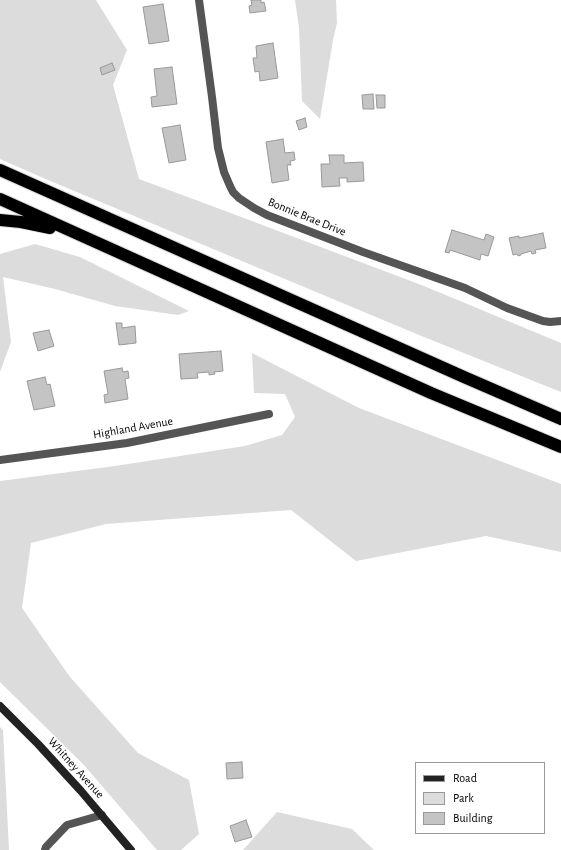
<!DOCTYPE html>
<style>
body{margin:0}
#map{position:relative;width:561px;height:850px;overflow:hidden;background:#fff;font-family:"Alegreya Sans",sans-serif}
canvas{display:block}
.legend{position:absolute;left:415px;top:762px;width:130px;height:72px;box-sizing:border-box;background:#fff;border:1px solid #999;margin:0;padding:5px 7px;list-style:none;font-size:12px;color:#000}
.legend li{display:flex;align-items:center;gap:8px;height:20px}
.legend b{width:20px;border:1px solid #999}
</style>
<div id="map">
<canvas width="561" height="850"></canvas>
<ul class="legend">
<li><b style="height:5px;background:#222"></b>Road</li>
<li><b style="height:11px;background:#dcdcdc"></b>Park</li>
<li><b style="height:11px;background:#c4c4c4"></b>Building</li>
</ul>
</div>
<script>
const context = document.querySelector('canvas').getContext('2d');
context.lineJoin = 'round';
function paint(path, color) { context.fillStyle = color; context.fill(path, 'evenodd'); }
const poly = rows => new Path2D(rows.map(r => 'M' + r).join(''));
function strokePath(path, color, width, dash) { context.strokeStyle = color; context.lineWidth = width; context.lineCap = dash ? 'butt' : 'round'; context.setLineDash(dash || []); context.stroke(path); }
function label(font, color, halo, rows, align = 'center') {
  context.font = font + ' "Alegreya Sans",sans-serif'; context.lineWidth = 3; context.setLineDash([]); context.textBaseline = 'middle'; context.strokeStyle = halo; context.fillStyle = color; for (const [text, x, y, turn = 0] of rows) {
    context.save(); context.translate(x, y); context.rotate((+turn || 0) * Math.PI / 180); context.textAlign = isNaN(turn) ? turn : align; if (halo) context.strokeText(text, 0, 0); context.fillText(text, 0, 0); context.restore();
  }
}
const green = poly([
 [0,0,96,0,127,50,113,85,139,179,220,209,424,286,561,343,561,392,419,335,48,180,0,159],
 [295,0,336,0,337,23,333,40,320,119,302,101,299,28],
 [35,244,80,257,189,311,178,315,115,306,55,289,3,277,11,342,0,372,0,254],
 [252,353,359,408,561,484,561,552,486,536,356,561,291,510,106,524,31,543,22,608,70,677,138,753,189,780,199,834,181,850,157,850,84,765,0,682,0,481,115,466,245,446,282,435,295,417,285,394,254,393],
 [0,727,3,730,9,850,0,850],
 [277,812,352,829,374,850,243,850]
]);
const building = poly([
 [251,0,261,0,261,3,264,2,266,11,250,13,249,6,252,5,251,0],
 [163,4,169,41,149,44,143,7,163,4],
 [273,43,278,78,260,81,259,71,255,72,253,58,257,58,256,46,273,43],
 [112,63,115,70,102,75,100,68,112,63],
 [172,67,177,104,152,107,151,97,157,96,154,69,172,67],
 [373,94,374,109,363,109,362,95,373,94],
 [376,95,385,95,385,108,377,108,376,95],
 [305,118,307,127,299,130,296,121,305,118],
 [180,125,186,160,169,163,162,128,180,125],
 [283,139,285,153,294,152,295,160,290,161,291,165,287,165,289,180,272,183,266,142,283,139],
 [329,155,344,155,344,163,363,162,364,181,347,182,347,178,339,178,340,186,322,187,321,164,330,164,329,155],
 [452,230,484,240,486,234,494,237,488,256,481,254,480,260,450,250,449,253,445,252,452,230],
 [543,233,546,248,535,250,536,253,532,254,531,251,521,254,521,255,518,256,517,254,513,255,509,238,519,236,519,238,543,233],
 [116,323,122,323,122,328,135,326,136,343,119,345,116,323],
 [49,330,54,346,38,351,33,333,49,330],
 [221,351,223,371,214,372,215,374,209,375,209,372,197,373,198,378,181,379,179,354,221,351],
 [122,368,123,372,128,371,129,378,125,379,128,399,105,403,104,395,108,394,104,371,122,368],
 [45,377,47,385,50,384,55,406,34,410,27,381,45,377],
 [242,762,243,778,227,779,226,763,242,762],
 [246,820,252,837,235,842,230,826,246,820]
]);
const minor = poly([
 [199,0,212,97,218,148,224,172,230,186,233,192,239,198,254,208,267,215,363,252,465,288,507,308,529,316,543,321,550,322,561,321],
 [0,460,127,443,269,414],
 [45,850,46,847,67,825,102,815]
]);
const secondary = poly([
 [0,706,38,744,81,791,131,850]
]);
const motorway = poly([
 [0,170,464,377,561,419],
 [0,199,431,393,561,447],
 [0,220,21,222,50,228]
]);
const streetNames = [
 ["Bonnie Brae Drive",307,217,22],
 ["Highland Avenue",133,428,-10],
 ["Whitney Avenue",76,768,48]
];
paint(green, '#dcdcdc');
paint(building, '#c4c4c4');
strokePath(building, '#999', 1);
strokePath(motorway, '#dbdbdb', 14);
strokePath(minor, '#555', 8);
strokePath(secondary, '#222', 8);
strokePath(motorway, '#000', 12);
label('12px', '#000', '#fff', streetNames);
</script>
